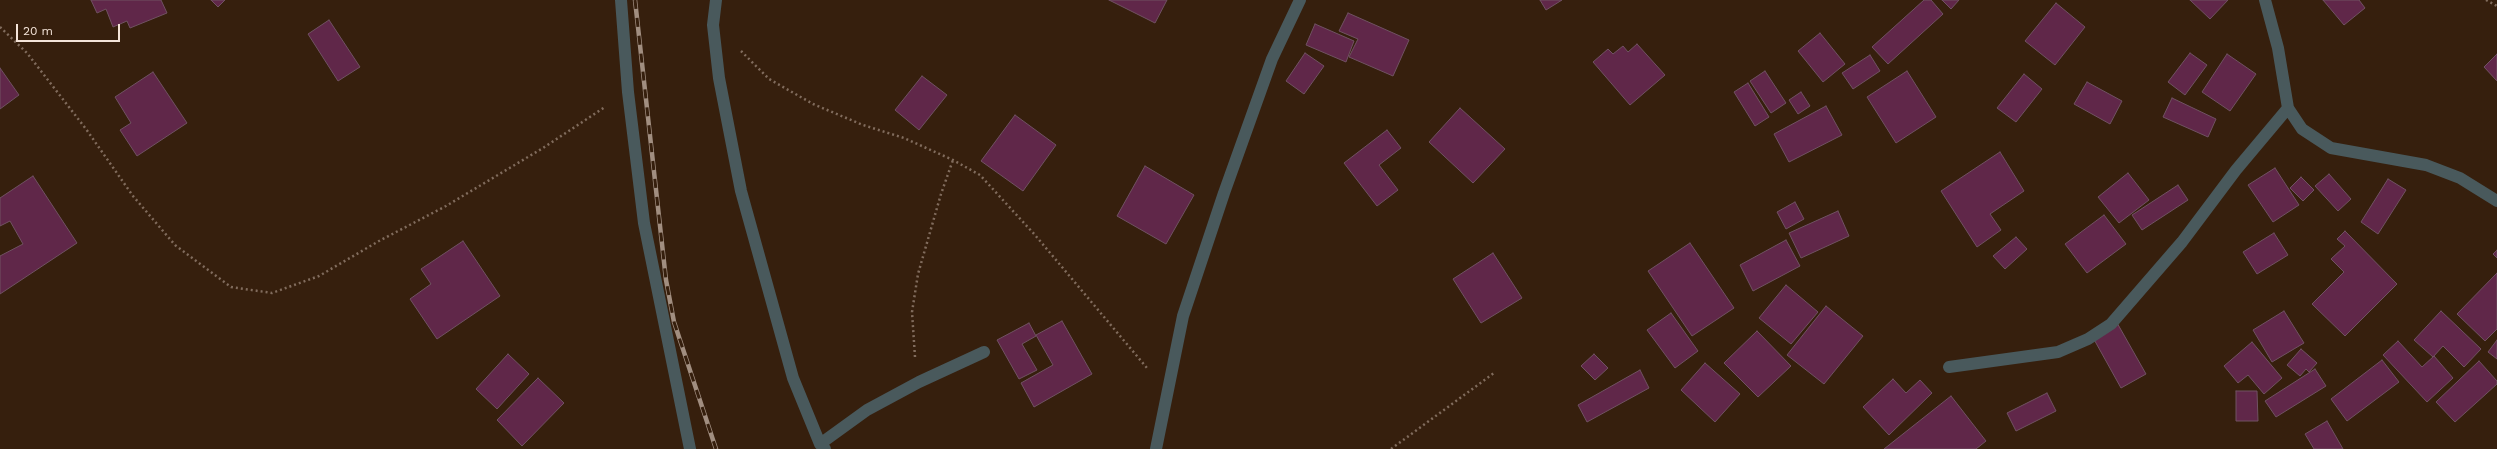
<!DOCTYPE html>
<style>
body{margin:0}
#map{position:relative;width:2497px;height:449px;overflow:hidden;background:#361f0d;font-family:"Work Sans",sans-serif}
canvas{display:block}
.scale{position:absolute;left:16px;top:24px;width:104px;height:18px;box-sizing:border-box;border:2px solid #f4e4d9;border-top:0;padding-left:5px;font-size:12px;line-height:14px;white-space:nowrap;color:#f4e4d9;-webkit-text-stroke:3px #361f0d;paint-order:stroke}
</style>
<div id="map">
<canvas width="2497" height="449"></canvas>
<div class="scale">20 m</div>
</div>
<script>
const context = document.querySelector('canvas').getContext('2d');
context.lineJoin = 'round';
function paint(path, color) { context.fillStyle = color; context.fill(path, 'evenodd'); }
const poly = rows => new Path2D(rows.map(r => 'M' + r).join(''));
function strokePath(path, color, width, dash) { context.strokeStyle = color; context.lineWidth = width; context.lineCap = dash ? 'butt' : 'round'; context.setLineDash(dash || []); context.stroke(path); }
const building = poly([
 [91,0,161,0,167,13,130,28,127,21,113,27,106,9,97,13,91,0],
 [211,0,225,0,218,7,211,0],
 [1109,0,1167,0,1155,23,1109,0],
 [1540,0,1562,0,1546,10,1540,0],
 [1924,0,1931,0,1943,14,1888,64,1872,47,1924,0],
 [1942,0,1959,0,1951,9,1942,0],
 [2190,0,2228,0,2210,19,2190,0],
 [2323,0,2359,0,2365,8,2344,25,2323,0],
 [2056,3,2085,27,2055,65,2025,41,2056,3],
 [1348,13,1409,40,1393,76,1349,57,1358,39,1339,31,1348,13],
 [329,20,360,67,338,81,308,34,329,20],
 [1315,24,1354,41,1346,62,1306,45,1315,24],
 [1820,33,1845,64,1823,82,1798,51,1820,33],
 [1637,44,1665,75,1630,105,1593,62,1608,49,1613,54,1623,46,1628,52,1637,44],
 [1305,53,1324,66,1304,94,1286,81,1305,53],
 [2190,53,2207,65,2185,95,2168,82,2190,53],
 [2227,54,2256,74,2230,111,2202,92,2227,54],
 [2497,54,2497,81,2484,67,2497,54],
 [1870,55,1880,71,1853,89,1842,73,1870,55],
 [0,68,19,95,0,109,0,68],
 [1765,71,1786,103,1771,113,1750,81,1765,71],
 [1907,71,1936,117,1896,143,1867,97,1907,71],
 [153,72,187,123,137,156,120,130,131,123,115,97,153,72],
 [2024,74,2042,89,2016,122,1997,108,2024,74],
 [922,76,947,95,919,130,895,110,922,76],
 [2087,82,2122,101,2110,124,2074,104,2087,82],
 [1748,83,1769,117,1755,126,1734,92,1748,83],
 [1801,92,1810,106,1798,114,1789,100,1801,92],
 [2172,98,2216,119,2208,137,2163,117,2172,98],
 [1826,106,1842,135,1789,162,1774,134,1826,106],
 [1460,108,1505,149,1473,183,1429,142,1460,108],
 [1015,115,1056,145,1023,191,981,161,1015,115],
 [1387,130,1401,148,1379,165,1398,190,1377,206,1344,163,1387,130],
 [2000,152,2024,191,1990,214,2001,230,1977,247,1941,191,2000,152],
 [1145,166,1194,195,1166,244,1117,216,1145,166],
 [2275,168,2299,205,2273,222,2248,185,2275,168],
 [2128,173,2149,200,2119,223,2098,197,2128,173],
 [2329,174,2351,199,2338,211,2315,186,2329,174],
 [33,176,77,243,0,294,0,256,23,244,10,221,0,226,0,198,33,176],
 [2301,177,2314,190,2303,201,2290,188,2301,177],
 [2388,179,2406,190,2378,234,2361,222,2388,179],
 [2178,185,2188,200,2142,230,2132,215,2178,185],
 [1795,202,1804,219,1786,229,1777,212,1795,202],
 [1838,211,1849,236,1801,258,1789,233,1838,211],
 [2104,215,2126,244,2087,273,2065,244,2104,215],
 [2345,231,2397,284,2345,336,2312,304,2344,272,2331,259,2345,246,2337,239,2345,231],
 [2274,233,2288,255,2257,274,2243,252,2274,233],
 [2016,237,2027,249,2005,269,1993,256,2016,237],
 [1786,240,1800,266,1753,291,1740,265,1786,240],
 [463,241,500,296,437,339,410,299,431,284,421,269,463,241],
 [1690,243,1734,308,1692,336,1648,271,1690,243],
 [2497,250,2497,258,2493,254,2497,250],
 [1493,253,1522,298,1481,323,1453,279,1493,253],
 [2497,273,2497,329,2485,341,2457,314,2497,273],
 [1786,285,1818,312,1791,344,1759,318,1786,285],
 [1826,306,1863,336,1824,384,1787,355,1826,306],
 [2284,311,2304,343,2272,362,2253,330,2284,311],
 [2441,311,2481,349,2464,367,2443,346,2433,357,2414,340,2441,311],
 [1671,313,1698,351,1675,368,1647,330,1671,313],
 [1062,321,1092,374,1034,407,1021,383,1053,365,1036,335,1062,321],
 [2116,321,2146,374,2121,388,2091,334,2116,321],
 [1029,323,1036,336,1022,344,1037,370,1019,379,997,340,1029,323],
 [1757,331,1791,366,1758,397,1724,363,1757,331],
 [2497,340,2497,359,2488,352,2497,340],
 [2398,341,2422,367,2434,356,2453,378,2427,402,2383,355,2398,341],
 [2252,342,2282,378,2264,394,2248,375,2238,383,2224,366,2252,342],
 [2301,349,2317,363,2309,372,2306,369,2300,376,2287,365,2301,349],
 [508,354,529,374,497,409,476,389,508,354],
 [1594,354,1608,368,1595,380,1581,366,1594,354],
 [2382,360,2399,382,2347,421,2331,399,2382,360],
 [2479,361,2497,381,2497,384,2455,422,2436,402,2479,361],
 [1705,363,1740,394,1715,422,1681,390,1705,363],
 [2315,369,2326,386,2276,417,2265,401,2315,369],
 [1640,370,1649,388,1587,422,1578,405,1640,370],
 [538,378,564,403,522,446,497,420,538,378],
 [1893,379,1906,393,1920,380,1932,393,1889,435,1863,407,1893,379],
 [2236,391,2257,391,2258,421,2236,421,2236,391],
 [2047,393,2056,411,2016,431,2007,413,2047,393],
 [1951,396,1986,441,1976,449,1884,449,1951,396],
 [2327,421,2343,449,2314,449,2305,434,2327,421]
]);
const path = poly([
 [2486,0,2497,6],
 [0,27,27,53,86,129,133,196,175,245,231,287,272,293,319,276,379,241,446,206,543,148,605,107],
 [741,51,769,79,813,104,863,125,904,138,953,160,980,175,1035,235,1147,368],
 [915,357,912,312,918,274,941,194,953,160],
 [1391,449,1494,373]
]);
const street = poly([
 [621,0,628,92,644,223,690,449],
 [716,0,713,25,719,78,741,191,793,378,820,444,825,449],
 [2265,0,2278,48,2288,108,2302,129,2331,148,2426,165,2460,178,2497,201],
 [1949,367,2058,352,2088,339,2111,324,2182,242,2236,170,2288,108],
 [820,444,867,410,919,382,984,352],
 [1156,449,1183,316,1224,193,1272,59,1300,0]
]);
const rail = poly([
 [635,0,666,280,674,322,716,449]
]);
paint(building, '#602749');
strokePath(building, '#705262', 1);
strokePath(path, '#816c5d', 2.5, [2, 3]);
strokePath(street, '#49595c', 12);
strokePath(rail, '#a18e80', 4.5);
strokePath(rail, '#361f0d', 3, [9]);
</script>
